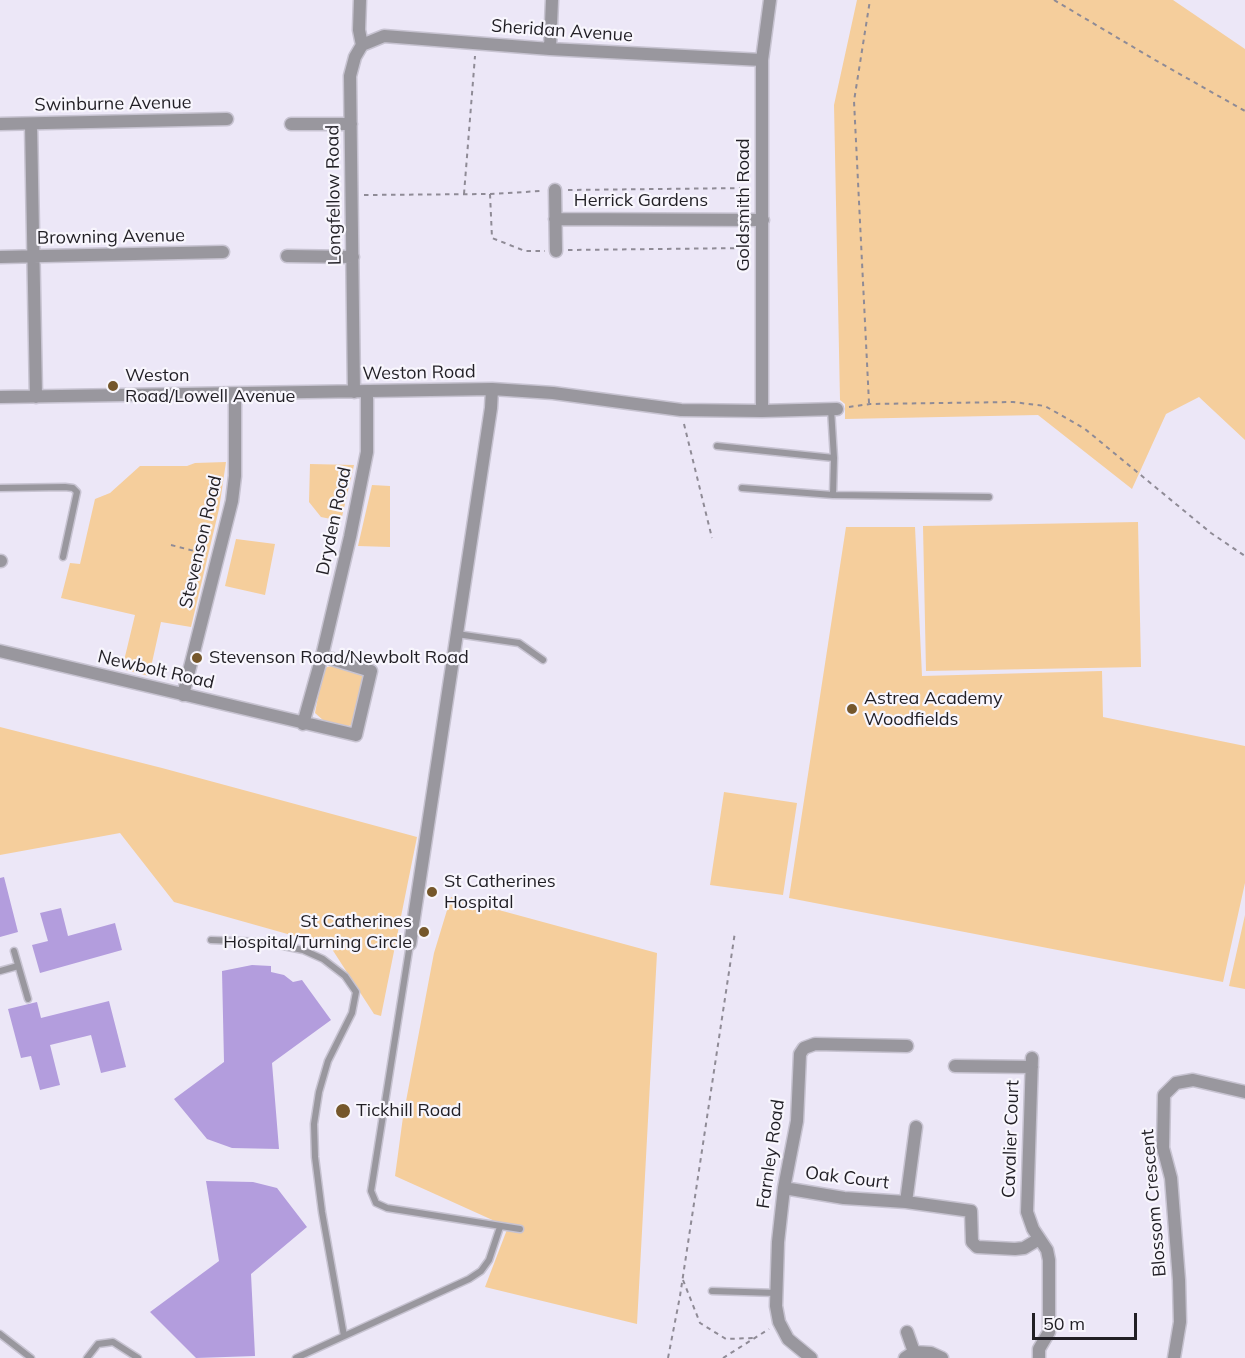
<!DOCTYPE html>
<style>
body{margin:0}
#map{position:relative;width:1245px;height:1358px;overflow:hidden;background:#ece7f7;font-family:Mulish,sans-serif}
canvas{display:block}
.scale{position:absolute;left:1032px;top:1313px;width:105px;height:27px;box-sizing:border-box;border:3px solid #211f25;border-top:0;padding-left:8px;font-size:18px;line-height:21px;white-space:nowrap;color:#211f25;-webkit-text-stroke:4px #f8f6fd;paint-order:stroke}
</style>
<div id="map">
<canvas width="1245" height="1358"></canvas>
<div class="scale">50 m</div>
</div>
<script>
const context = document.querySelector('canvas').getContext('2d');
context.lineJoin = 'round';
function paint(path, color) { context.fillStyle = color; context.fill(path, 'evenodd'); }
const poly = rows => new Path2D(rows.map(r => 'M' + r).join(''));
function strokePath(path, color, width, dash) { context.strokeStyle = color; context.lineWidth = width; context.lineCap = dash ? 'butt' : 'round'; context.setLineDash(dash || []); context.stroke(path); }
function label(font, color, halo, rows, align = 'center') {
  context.font = font + ' Mulish,sans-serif'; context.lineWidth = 4.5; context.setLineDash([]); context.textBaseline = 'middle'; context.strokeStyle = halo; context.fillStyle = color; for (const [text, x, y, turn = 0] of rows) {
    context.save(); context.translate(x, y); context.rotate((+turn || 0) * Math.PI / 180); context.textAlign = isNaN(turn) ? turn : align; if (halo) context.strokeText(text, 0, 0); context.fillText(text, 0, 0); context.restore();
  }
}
const green = poly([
 [857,0,1173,0,1245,49,1245,440,1199,397,1166,414,1132,489,1038,415,845,419,845,404,840,400,834,105],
 [226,462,219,509,191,627,161,622,149,676,122,669,135,615,61,598,70,563,80,564,95,499,110,493,140,466,187,466,195,463],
 [310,464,354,465,341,521,321,517,309,502],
 [372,485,390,486,390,547,358,546],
 [1138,522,1141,667,926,671,923,526],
 [846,527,915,527,922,676,1102,671,1103,717,1245,746,1245,883,1223,982,789,898],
 [236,539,275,544,265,595,225,586],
 [336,665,362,673,364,676,353,725,348,726,324,721,315,713,323,671,327,667],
 [0,727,162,768,417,837,381,1016,374,1014,330,946,174,902,120,833,0,855],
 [724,792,797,803,783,895,710,885],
 [451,897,657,953,637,1324,485,1287,508,1227,395,1176,403,1117,434,953],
 [1245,915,1245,989,1229,986]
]);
const building = poly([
 [4,877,18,932,0,937,0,878],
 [61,908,68,936,115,923,122,950,40,973,32,945,48,941,40,913],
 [252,965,271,966,271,972,284,975,293,982,302,980,331,1020,272,1063,279,1149,232,1148,207,1139,174,1099,224,1062,222,971],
 [109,1001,126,1067,101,1073,91,1035,50,1045,60,1085,40,1090,31,1056,21,1058,8,1009,37,1002,41,1018],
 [206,1181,253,1182,277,1188,307,1227,251,1274,255,1356,196,1358,150,1312,219,1261]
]);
const path = poly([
 [1054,0,1155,60,1245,111],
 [568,190,748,188],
 [464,194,475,56],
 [490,194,492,238,525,251,545,251],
 [364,195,490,194,541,191],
 [568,250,749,248],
 [869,403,854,101,870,0],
 [849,407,870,404,1013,402,1045,406,1085,429,1211,533,1245,556],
 [684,424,712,538],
 [171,545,206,554],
 [683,1280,700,1323,726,1339,754,1338],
 [668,1358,680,1296,735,932],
 [723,1358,769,1329]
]);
const lane = poly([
 [831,409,834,458,833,495],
 [717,446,834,458],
 [0,488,65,487,73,488,77,492,63,557],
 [742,488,833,495,989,497],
 [457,634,519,643,543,660],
 [211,940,264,942,303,950,323,959,345,976,356,992,352,1013,328,1061,319,1092,314,1124,315,1157,322,1212,344,1336],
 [410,944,371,1191,376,1203,387,1208,520,1229],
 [14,951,28,999],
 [0,971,18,966],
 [712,1291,777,1293],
 [0,1334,31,1358],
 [87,1358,98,1344,113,1342,138,1358],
 [296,1358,469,1279,481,1271,489,1260,500,1227]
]);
const street = poly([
 [362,45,384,36,550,49,762,60],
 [550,49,552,0],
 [0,124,227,119],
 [31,124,36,397],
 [291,124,351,124],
 [555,190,556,251],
 [555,219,763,220],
 [287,256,353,257],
 [0,257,223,252],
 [354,392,350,76,355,57,362,45,359,30,360,0],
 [0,397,492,389,553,393,681,410,762,411,837,409],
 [762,411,762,60,770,0],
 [0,561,1,561],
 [0,651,356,735,371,671,322,656],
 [183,695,232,501,235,476,235,394],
 [303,724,322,656,350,537,367,452,367,392],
 [410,944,491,408,492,389],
 [1032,1058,1027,1212,1033,1229,1047,1250,1049,1260,1049,1332,1039,1349,1039,1358],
 [955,1066,1032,1067],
 [784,1188,844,1198,906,1202,971,1211,972,1242,977,1247,1015,1249,1024,1248,1039,1239],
 [906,1202,916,1127],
 [914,1352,931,1353,942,1358],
 [811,1358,788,1339,779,1322,776,1306,778,1242,784,1188,797,1121,800,1054,804,1048,815,1044,907,1046],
 [905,1358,914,1352,907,1332],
 [1174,1358,1180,1322,1179,1280,1171,1178,1163,1148,1164,1095,1176,1083,1193,1080,1245,1092]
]);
const markers = [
 [113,386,6,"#75572b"],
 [197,658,6,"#75572b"],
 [852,709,6,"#75572b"],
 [432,892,6,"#75572b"],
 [424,932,6,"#75572b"],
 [343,1111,8,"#75572b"]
];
const streetNames = [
 ["Sheridan Avenue",562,31,4],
 ["Swinburne Avenue",113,104,-1],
 ["Longfellow Road",334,195,-91],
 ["Herrick Gardens",641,201],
 ["Goldsmith Road",744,205,-90],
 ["Browning Avenue",111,237,-1],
 ["Weston Road",419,373,-1],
 ["Dryden Road",334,521,-78],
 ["Stevenson Road",201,542,-77],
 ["Newbolt Road",156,670,13],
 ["Cavalier Court",1011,1139,-88],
 ["Farnley Road",771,1154,-82],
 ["Oak Court",847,1178,7],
 ["Blossom Crescent",1154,1203,-95]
];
const poiNames = [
 ["Weston",125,376],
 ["Road/Lowell Avenue",125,397],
 ["Stevenson Road/Newbolt Road",209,658],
 ["Astrea Academy",864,699],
 ["Woodfields",864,720],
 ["St Catherines",444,882],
 ["Hospital",444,903],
 ["St Catherines",412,922,"right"],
 ["Hospital/Turning Circle",412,943,"right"],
 ["Tickhill Road",356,1111]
];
paint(green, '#f5ce9c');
paint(building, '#b39ddd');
strokePath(lane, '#c7c3d1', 9);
strokePath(street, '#c7c3d1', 15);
strokePath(path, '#8f8b96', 2, [4.5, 4.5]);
strokePath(lane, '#99979e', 6);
strokePath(street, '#99979e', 12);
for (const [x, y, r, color] of markers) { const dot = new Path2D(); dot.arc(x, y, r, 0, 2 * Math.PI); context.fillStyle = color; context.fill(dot); strokePath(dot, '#f8f6fd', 2); }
label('18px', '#211f25', '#f8f6fd', streetNames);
label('18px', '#211f25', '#f8f6fd', poiNames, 'left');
</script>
